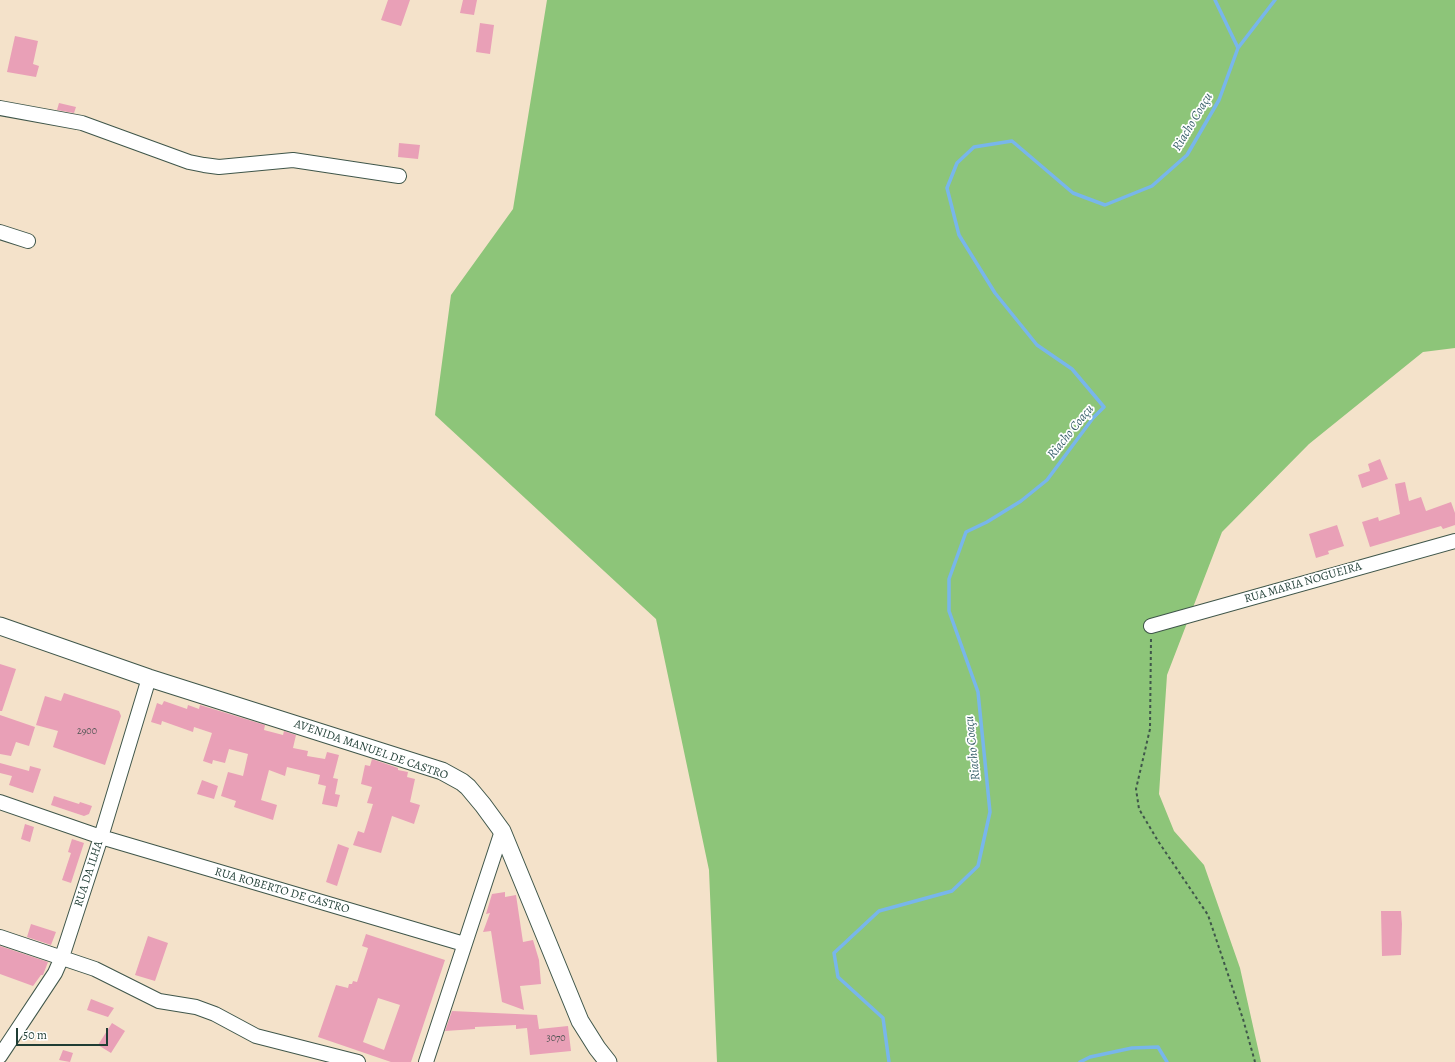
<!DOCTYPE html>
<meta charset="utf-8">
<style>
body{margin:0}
#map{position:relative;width:1455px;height:1062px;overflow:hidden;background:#f4e2ca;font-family:Alegreya,serif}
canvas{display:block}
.scale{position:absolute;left:16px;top:1028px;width:92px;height:18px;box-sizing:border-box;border:2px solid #1f3d34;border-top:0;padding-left:5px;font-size:12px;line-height:14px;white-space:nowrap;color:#1f3d34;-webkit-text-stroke:3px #fff;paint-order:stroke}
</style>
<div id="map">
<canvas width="1455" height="1062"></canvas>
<div class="scale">50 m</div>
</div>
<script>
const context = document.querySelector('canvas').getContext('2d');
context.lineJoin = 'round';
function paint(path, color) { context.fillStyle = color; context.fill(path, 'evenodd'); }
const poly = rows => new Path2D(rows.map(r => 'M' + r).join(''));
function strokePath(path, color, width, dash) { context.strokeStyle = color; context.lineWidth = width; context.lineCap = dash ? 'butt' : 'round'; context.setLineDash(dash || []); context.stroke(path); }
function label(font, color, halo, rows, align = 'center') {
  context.font = font + ' Alegreya,serif'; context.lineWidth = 3.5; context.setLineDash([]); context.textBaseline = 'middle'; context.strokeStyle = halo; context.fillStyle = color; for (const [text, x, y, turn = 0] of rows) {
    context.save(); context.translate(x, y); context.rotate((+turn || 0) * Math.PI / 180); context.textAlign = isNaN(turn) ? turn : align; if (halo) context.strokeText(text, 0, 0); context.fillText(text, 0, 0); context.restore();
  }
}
const green = poly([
 [547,0,1455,0,1455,348,1423,352,1309,444,1222,532,1167,675,1159,794,1174,831,1204,865,1240,968,1261,1062,717,1062,709,870,656,619,435,415,451,295,513,209]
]);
const stream = poly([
 [1215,0,1238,48],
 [889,1062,883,1018,838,977,834,953,879,911,952,891,978,866,990,812,978,692,949,611,949,579,966,532,987,522,1021,501,1047,480,1093,418,1104,407,1072,369,1037,345,995,293,959,235,947,188,957,163,974,147,1012,141,1073,193,1105,205,1152,186,1187,155,1219,100,1238,48,1275,0],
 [1080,1062,1090,1057,1132,1048,1158,1047,1167,1062]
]);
const building = poly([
 [388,0,410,0,401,26,381,20],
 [463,0,477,0,474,15,460,13],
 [480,23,494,25,490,54,476,52],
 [15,36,38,41,33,64,39,66,36,77,7,72],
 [59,103,76,107,74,113,57,110],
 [399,143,420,145,418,159,398,157],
 [1380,459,1388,479,1362,488,1358,475,1370,471,1368,464],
 [1405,482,1409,501,1421,497,1426,511,1451,502,1455,513,1455,525,1443,529,1441,526,1370,547,1362,522,1378,517,1379,521,1400,514,1395,484],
 [1337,525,1344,546,1328,551,1329,554,1316,558,1309,534],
 [0,664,16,669,2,711,0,711],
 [64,693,119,711,121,716,105,765,53,747,58,731,36,725,45,696,61,701],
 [164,701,187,709,188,705,199,709,200,705,265,725,264,730,283,735,284,731,296,735,293,748,308,751,307,756,325,759,327,752,339,755,333,778,338,779,335,794,340,795,337,807,322,804,326,786,318,784,320,775,287,767,285,776,269,770,261,800,277,805,273,820,234,807,236,801,221,796,228,772,243,776,248,754,229,749,225,763,213,760,212,764,203,761,212,733,194,727,193,732,162,721,161,725,151,722,157,703,162,705],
 [0,715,35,727,29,746,16,742,11,756,0,754],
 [372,759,398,768,398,770,408,772,407,777,415,779,410,802,420,805,414,824,392,816,381,853,353,845,358,831,364,833,373,804,367,803,372,787,361,784,365,765,370,766],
 [0,763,29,771,30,766,41,769,33,793,9,785,12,776,0,773],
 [202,780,218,786,214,799,197,794],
 [54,796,79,804,80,802,92,806,89,814,84,816,51,805],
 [25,824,34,827,30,842,21,839],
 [72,839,84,843,71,883,62,880,71,853,68,852],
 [338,844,349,848,337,886,326,882],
 [505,892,505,897,516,895,523,942,533,940,539,960,541,984,520,986,524,1010,502,1002,491,931,483,932,490,913,486,914,492,894],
 [1381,911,1401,911,1402,924,1401,955,1382,956],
 [31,924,56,932,51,945,27,937],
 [366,934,445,960,411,1062,391,1062,318,1037,336,985,348,988,349,984,352,984,353,981,357,982,368,948,362,946],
 [378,998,400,1005,384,1050,363,1042],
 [148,936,168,943,155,981,135,975],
 [0,946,48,962,43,975,41,975,33,986,0,974],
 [91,999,114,1008,108,1017,87,1010],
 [452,1011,537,1015,539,1029,568,1026,571,1051,530,1055,527,1028,516,1029,516,1025,475,1027,475,1029,445,1031],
 [112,1023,125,1031,111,1053,98,1045],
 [63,1050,73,1053,70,1062,59,1060]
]);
const path = poly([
 [1151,639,1150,729,1136,789,1139,809,1158,841,1208,915,1243,1019,1255,1062]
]);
const minor = poly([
 [0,108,82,123,189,162,204,165,219,167,293,160,399,176],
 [0,232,28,241],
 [1151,626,1455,541],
 [0,802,101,837,464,944],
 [0,937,95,969,159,1001,196,1007,215,1014,256,1036,358,1062],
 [0,1056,55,973,62,957,101,837,149,678],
 [426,1062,502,831]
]);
const tertiary = poly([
 [0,626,149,678,442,771,462,782,468,787,483,805,502,831,580,1021,597,1048,608,1062]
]);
const numberNames = [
 ["2900",87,732],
 ["3070",556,1039]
];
const streetNames = [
 ["RUA MARIA NOGUEIRA",1303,583,-16],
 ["AVENIDA MANUEL DE CASTRO",371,750,19],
 ["RUA DA ILHA",89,874,-72],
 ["RUA ROBERTO DE CASTRO",282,891,16]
];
const waterNames = [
 ["Riacho Coaçu",1193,122,-59],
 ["Riacho Coaçu",1071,432,-51],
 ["Riacho Coaçu",973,748,-96]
];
paint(green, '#8dc579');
strokePath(stream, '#78b6eb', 3.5);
paint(building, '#e9a0b7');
strokePath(minor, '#3f564a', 16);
strokePath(tertiary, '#3f564a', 19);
strokePath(path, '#3f564a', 2, [3, 3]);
strokePath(minor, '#fff', 14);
strokePath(tertiary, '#fff', 17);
label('10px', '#525655', null, numberNames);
label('12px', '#1f3d34', '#fff', streetNames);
label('italic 13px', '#3a616b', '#fff', waterNames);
</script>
